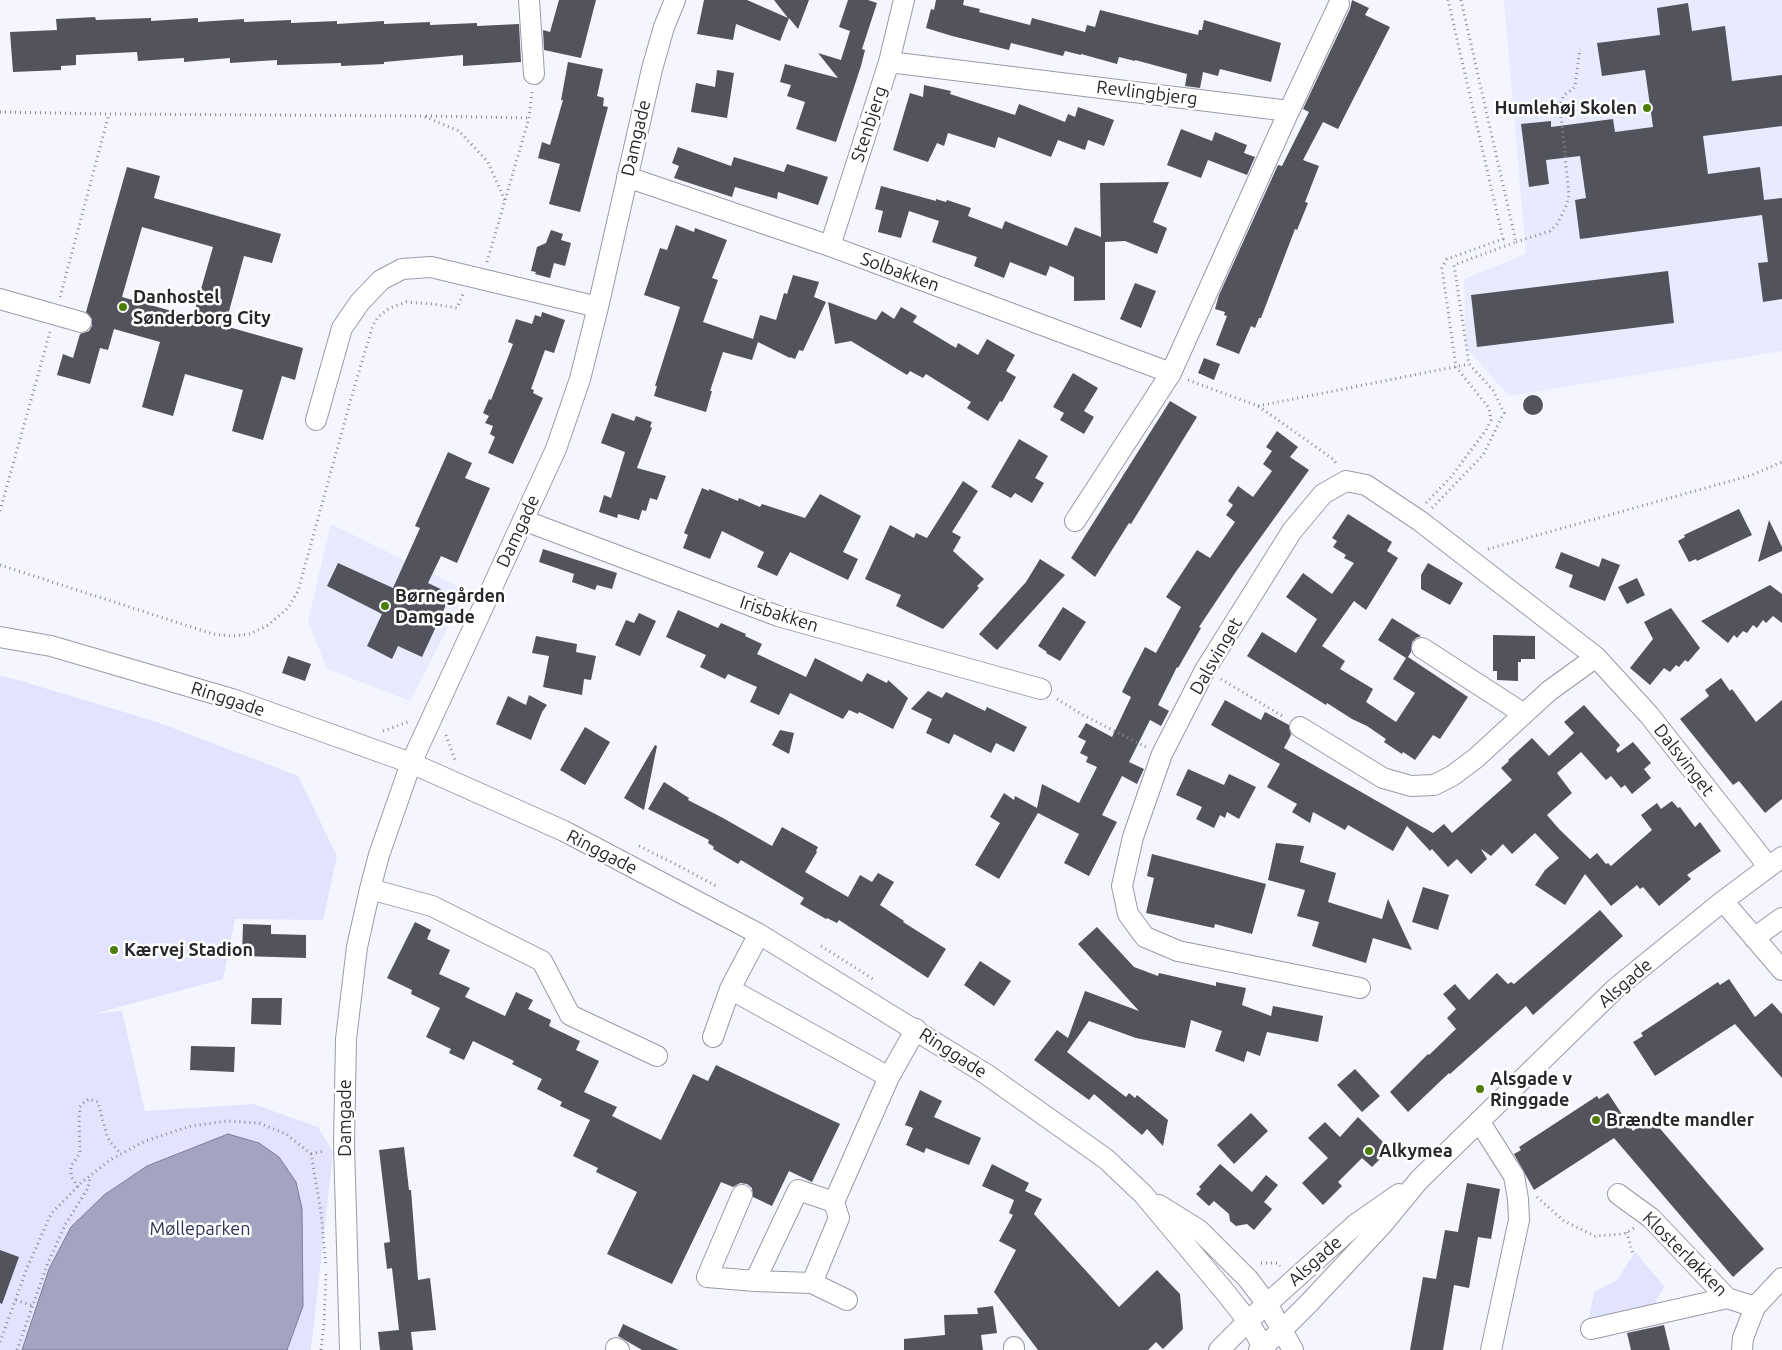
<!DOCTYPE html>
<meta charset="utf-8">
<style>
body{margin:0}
canvas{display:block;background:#f4f5ff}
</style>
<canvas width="1782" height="1350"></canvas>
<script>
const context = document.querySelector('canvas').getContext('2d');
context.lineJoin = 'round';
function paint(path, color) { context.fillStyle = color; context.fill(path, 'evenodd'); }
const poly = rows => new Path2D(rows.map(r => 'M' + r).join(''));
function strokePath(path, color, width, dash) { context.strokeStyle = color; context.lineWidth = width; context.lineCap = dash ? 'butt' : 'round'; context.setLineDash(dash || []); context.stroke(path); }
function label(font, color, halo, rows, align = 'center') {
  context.font = font + ' Ubuntu,sans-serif'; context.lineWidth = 5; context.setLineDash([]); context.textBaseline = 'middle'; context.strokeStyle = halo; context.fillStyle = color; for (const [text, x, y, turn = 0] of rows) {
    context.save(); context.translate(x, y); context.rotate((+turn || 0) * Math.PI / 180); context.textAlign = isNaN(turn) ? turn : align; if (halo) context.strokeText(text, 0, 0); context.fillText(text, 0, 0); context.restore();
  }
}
const built = poly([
 [1504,0,1782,0,1782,351,1509,396,1466,348,1464,279,1526,254],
 [331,524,467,591,410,701,327,669,308,621]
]);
const green = poly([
 [0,676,18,680,157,722,298,776,337,856,323,920,235,919,223,979,93,1014,122,1011,145,1111,253,1104,318,1127,333,1152,311,1350,0,1350],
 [1635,1252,1664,1286,1654,1305,1603,1316,1601,1322,1589,1319,1594,1292,1617,1280]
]);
const water = poly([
 [228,1134,259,1143,279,1157,296,1182,302,1209,303,1306,287,1350,22,1350,49,1269,71,1227,104,1195,147,1166,228,1134]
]);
const building = poly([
 [559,0,596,0,581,58,544,50,543,30,550,32],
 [704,0,747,0,788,18,774,0,809,0,798,29,789,18,780,41,736,24,733,40,697,34],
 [848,0,868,0,877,3,862,49,865,50,861,66,836,142,796,129,805,102,787,96,791,85,780,82,785,64,838,78,818,53,841,60,850,31,839,27],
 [936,0,964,0,963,5,980,9,979,12,1030,25,1032,18,1085,32,1087,25,1095,27,1100,10,1198,35,1199,30,1202,30,1204,20,1281,43,1271,82,1220,69,1218,76,1203,72,1200,88,1185,86,1187,74,1135,60,1135,61,1119,57,1117,64,1081,54,1081,55,1065,51,1063,56,1011,43,1009,50,952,36,926,28,931,9,934,10],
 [1352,0,1369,8,1365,15,1390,27,1338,129,1323,122,1303,160,1319,166,1305,202,1308,203,1297,230,1295,229,1261,318,1259,318,1255,328,1251,326,1239,354,1216,345,1227,316,1224,315,1225,312,1215,309,1219,295,1278,165,1282,166,1309,112,1303,109,1350,9],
 [1688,3,1692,31,1725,26,1732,81,1782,75,1782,126,1703,136,1708,174,1760,167,1764,200,1782,198,1782,299,1763,302,1758,263,1768,262,1762,215,1580,239,1575,200,1586,198,1580,156,1546,160,1549,184,1529,187,1521,124,1551,121,1551,127,1613,119,1615,132,1653,127,1645,70,1602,76,1597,43,1660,35,1657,8],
 [95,17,96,20,151,18,151,21,198,18,198,22,244,19,244,22,291,20,291,23,337,21,337,24,384,21,384,24,430,22,430,25,477,23,477,26,519,24,521,62,463,66,463,55,384,62,384,64,341,66,341,63,277,65,277,60,230,63,230,58,184,62,184,58,138,61,137,52,76,55,76,65,61,66,61,70,13,72,10,32,57,30,56,19],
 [568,62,603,69,597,96,604,98,603,106,608,107,580,212,549,204,560,164,538,158,542,142,550,145,563,100,561,100],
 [717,70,734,73,727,118,691,112,696,83,715,87],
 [924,85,951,91,950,94,1015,115,1019,104,1065,122,1068,114,1075,117,1078,107,1114,120,1104,146,1088,140,1085,150,1058,140,1051,157,998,137,995,148,948,133,944,146,937,143,928,162,893,150,910,93,923,97],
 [1181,129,1212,141,1215,132,1247,145,1244,153,1255,157,1247,175,1208,160,1201,178,1167,165],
 [678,147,731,166,734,157,784,172,787,164,828,177,818,205,778,192,777,199,735,187,732,197,674,178,679,166,672,163],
 [127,167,160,176,154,198,281,234,272,263,244,256,225,326,303,348,295,380,282,376,263,440,232,431,243,390,185,374,173,416,142,407,160,342,114,329,108,350,100,348,90,384,57,375,63,354,73,358,80,334,89,331,92,326,92,319,86,312],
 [142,227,213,247,193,317,122,297],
 [1169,182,1153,222,1167,228,1157,254,1125,241,1105,242,1105,300,1074,301,1074,277,1050,266,1046,276,1010,262,1004,278,974,266,977,257,932,242,939,221,909,211,901,238,878,232,883,211,875,209,881,186,936,201,936,199,946,202,947,200,971,208,968,216,1002,229,1005,221,1067,246,1075,227,1101,237,1100,183],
 [676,225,694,232,695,228,727,240,712,278,718,280,703,322,753,339,760,315,776,320,784,293,787,294,793,275,819,282,814,297,826,302,803,351,799,350,795,359,790,357,790,358,758,342,752,360,723,352,710,391,712,391,706,412,654,396,657,386,655,386,680,307,644,295,660,248,667,250],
 [551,230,563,234,561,240,571,243,565,266,554,263,550,278,535,274,536,272,531,271,537,247,546,243],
 [1668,271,1674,323,1477,347,1471,295],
 [1135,283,1156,291,1141,328,1120,319],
 [828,302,876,320,882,311,894,319,901,307,917,316,913,322,956,348,958,343,978,355,987,339,1015,355,1006,371,1016,377,1002,402,1000,401,988,421,967,408,971,402,926,374,923,378,910,371,907,375,851,341,835,344],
 [542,312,565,320,554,353,545,350,531,389,534,390,533,393,543,398,513,464,488,453,495,437,490,434,493,426,485,423,489,416,483,413,489,399,491,400,507,360,513,344,508,342,516,319,532,324,535,315,541,317],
 [1204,358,1220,364,1214,380,1198,373],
 [1073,373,1098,388,1084,411,1094,417,1084,434,1060,420,1064,413,1053,407],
 '1523 405a10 10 0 1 1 20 0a10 10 0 1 1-20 0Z',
 [1170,401,1197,417,1131,524,1129,523,1095,577,1071,558],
 [612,413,634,421,636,416,652,422,650,427,652,428,637,468,666,476,657,500,650,498,646,511,642,510,639,520,618,514,617,518,599,512,604,495,611,498,625,452,601,443],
 [1277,431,1298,447,1290,457,1309,470,1235,573,1199,627,1201,628,1178,668,1177,667,1158,705,1169,711,1161,726,1150,720,1129,762,1144,769,1137,784,1122,776,1102,815,1117,822,1089,876,1064,863,1079,834,1038,813,999,879,975,865,1000,823,990,817,1004,793,1014,800,1015,796,1037,808,1042,784,1079,803,1097,767,1086,762,1088,757,1080,753,1086,741,1078,737,1086,723,1112,737,1131,697,1122,692,1130,676,1145,647,1156,653,1181,607,1166,597,1197,550,1210,558,1235,522,1226,515,1233,505,1228,501,1238,486,1253,497,1272,471,1263,464,1272,451,1266,447],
 [1019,439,1048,456,1035,478,1044,483,1032,503,1015,493,1011,498,991,487],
 [448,452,472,463,465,478,490,488,457,563,441,556,428,583,451,594,422,657,398,646,392,659,367,646,382,614,327,586,338,563,393,588,420,528,415,526],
 [963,481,978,491,952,532,961,537,953,551,984,579,977,586,979,588,943,629,896,606,901,595,865,579,890,525,914,538,916,533,927,538],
 [702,488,709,491,709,489,738,501,739,498,760,507,762,504,805,518,820,494,861,516,843,552,858,559,848,580,790,552,777,576,757,567,764,552,722,531,710,559,683,548,688,535,684,533],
 [1739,509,1752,535,1697,561,1696,559,1689,562,1678,541,1685,537,1684,535],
 [1348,514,1392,542,1387,551,1398,558,1366,610,1354,601,1322,646,1345,661,1340,669,1373,689,1366,702,1396,722,1415,693,1393,679,1406,658,1378,640,1392,618,1421,636,1416,638,1412,642,1411,652,1408,657,1468,697,1440,739,1433,735,1415,760,1403,752,1402,754,1384,742,1386,739,1367,726,1352,719,1327,703,1326,705,1247,656,1262,632,1296,653,1317,619,1286,597,1303,573,1332,594,1354,563,1344,558,1346,555,1333,547,1337,541,1332,538],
 [1769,520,1782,547,1782,551,1758,562],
 [543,549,617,573,612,589,597,585,595,590,572,582,574,574,539,562],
 [1561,552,1599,567,1602,558,1620,565,1605,601,1569,587,1573,575,1555,568],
 [1040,559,1065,575,997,650,979,634,1026,582],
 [1428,563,1463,583,1450,605,1421,589,1421,575],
 [1637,578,1645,595,1627,604,1618,587],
 [1770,585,1782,594,1782,623,1773,616,1766,623,1763,620,1757,628,1753,625,1747,633,1743,631,1737,638,1734,635,1728,643,1701,621],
 [1063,607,1086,622,1060,661,1046,653,1047,652,1038,646],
 [1671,608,1700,648,1688,662,1685,660,1679,667,1676,665,1670,672,1664,668,1650,685,1630,668,1653,639,1644,622],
 [678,610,718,628,721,623,746,634,745,636,762,644,757,654,806,677,815,658,862,682,867,673,887,683,888,680,908,698,893,729,859,712,858,714,849,710,843,719,790,693,779,715,750,702,757,687,728,674,725,679,700,667,706,655,666,637],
 [639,613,656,621,640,656,615,645,626,620,634,623],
 [1493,635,1535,636,1535,659,1521,659,1521,662,1518,662,1518,681,1497,680,1497,671,1493,671],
 [536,636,577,644,576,652,596,656,591,680,584,679,582,695,543,687,549,656,532,653],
 [288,656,311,664,305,681,282,673],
 [1721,678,1730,691,1732,689,1756,722,1782,700,1782,799,1765,813,1739,781,1733,785,1680,719,1709,696,1705,690],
 [928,691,942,698,946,692,985,711,987,707,1027,727,1014,752,996,743,991,753,954,734,949,744,926,733,932,719,911,709],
 [529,695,547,705,542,712,531,740,496,724,508,696,526,705],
 [1225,700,1261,720,1265,712,1289,725,1291,735,1284,748,1433,833,1444,824,1452,833,1512,780,1501,768,1509,761,1508,760,1532,738,1549,756,1574,733,1564,722,1584,705,1620,745,1616,750,1618,753,1633,742,1651,763,1644,769,1651,778,1632,794,1625,785,1621,788,1611,776,1606,780,1581,752,1557,773,1572,793,1547,815,1559,829,1590,859,1597,853,1606,864,1608,863,1611,866,1652,830,1641,815,1657,803,1661,809,1672,801,1678,808,1680,807,1695,827,1700,822,1721,851,1687,875,1691,879,1659,906,1643,887,1640,889,1637,885,1611,906,1585,874,1565,905,1535,885,1545,870,1559,858,1535,833,1512,854,1503,844,1491,856,1481,849,1487,859,1471,874,1457,859,1448,867,1432,849,1430,851,1407,826,1393,851,1348,825,1345,830,1313,812,1310,823,1292,812,1297,804,1267,787,1280,764,1211,725],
 [585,727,610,742,585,785,560,770],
 [780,730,794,733,789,754,772,745],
 [655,745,657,746,644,810,624,798],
 [1188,769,1224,785,1229,774,1256,787,1239,819,1227,812,1225,818,1220,815,1214,828,1196,819,1202,807,1176,795],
 [664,782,689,798,688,800,723,818,772,846,782,827,818,847,816,851,817,852,805,872,848,897,860,875,872,882,878,873,894,882,880,905,904,921,903,922,946,949,928,978,839,920,837,923,827,918,826,919,800,904,804,898,741,860,738,864,713,849,714,847,708,843,709,840,648,809],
 [1276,843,1304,846,1300,862,1336,873,1328,902,1382,919,1388,899,1412,950,1373,938,1366,963,1312,946,1319,922,1297,916,1305,890,1268,880],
 [1152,854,1266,884,1252,934,1215,924,1214,928,1146,913,1154,878,1147,876],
 [1423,887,1449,895,1438,930,1412,922],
 [1600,910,1623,936,1533,1015,1526,1006,1450,1074,1449,1073,1408,1112,1390,1092,1428,1054,1429,1055,1456,1029,1447,1018,1456,1009,1443,994,1455,984,1469,1000,1497,973,1508,984,1511,982,1514,984],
 [415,922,431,930,427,939,450,950,439,974,470,988,465,997,505,1016,516,992,533,1000,528,1009,551,1020,549,1026,580,1041,576,1050,599,1061,584,1092,617,1107,612,1116,661,1140,693,1074,708,1081,716,1065,840,1124,812,1182,789,1171,772,1206,753,1197,752,1188,747,1184,740,1183,733,1187,721,1182,672,1284,607,1254,637,1192,596,1172,598,1168,573,1156,590,1120,560,1106,562,1102,537,1089,542,1079,512,1064,514,1061,473,1041,464,1060,449,1053,451,1049,426,1037,440,1008,411,994,412,990,387,978],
 [243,924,271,925,271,934,306,935,306,958,242,956],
 [1097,927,1134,967,1158,976,1159,973,1216,986,1216,982,1246,988,1242,1005,1271,1016,1273,1006,1323,1016,1318,1042,1267,1032,1260,1056,1247,1051,1244,1062,1215,1051,1222,1031,1191,1020,1185,1048,1136,1038,1089,1021,1067,1052,1126,1097,1129,1093,1135,1098,1137,1095,1168,1120,1163,1146,1147,1129,1142,1135,1094,1094,1089,1100,1034,1060,1057,1030,1068,1038,1085,991,1139,1011,1078,944],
 [980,961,1011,981,994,1006,964,985],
 [1729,979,1755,1017,1772,1003,1782,1014,1782,1078,1735,1024,1655,1076,1633,1042,1643,1036,1641,1033,1718,982,1720,985],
 [252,998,282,998,281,1025,251,1024],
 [191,1046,235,1047,234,1072,190,1070],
 [1355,1069,1380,1096,1362,1112,1337,1085],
 [920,1090,942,1101,934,1117,981,1138,969,1165,926,1148,924,1153,906,1145,913,1128,905,1125],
 [1608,1093,1633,1131,1650,1117,1764,1249,1733,1277,1614,1138,1534,1190,1514,1154,1521,1150,1519,1147,1597,1096,1599,1099],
 [1251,1113,1268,1131,1234,1164,1217,1145],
 [1358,1117,1390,1149,1372,1167,1362,1158,1338,1182,1342,1186,1323,1205,1302,1183,1328,1158,1308,1138,1325,1122,1340,1137],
 [404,1147,409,1190,411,1190,418,1280,430,1278,436,1330,411,1332,413,1350,380,1350,378,1332,399,1330,392,1268,387,1269,384,1243,390,1242,379,1150],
 [992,1164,1029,1183,1025,1191,1042,1199,1034,1214,1119,1307,1157,1270,1180,1294,1183,1329,1163,1349,1156,1342,1148,1350,1038,1350,994,1292,1016,1250,999,1241,1013,1215,1009,1213,1014,1200,982,1186],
 [1220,1164,1252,1192,1266,1175,1278,1185,1264,1202,1272,1209,1254,1230,1247,1224,1236,1226,1230,1221,1229,1214,1214,1201,1209,1206,1196,1194,1201,1189,1199,1187],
 [1467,1183,1500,1189,1491,1239,1478,1237,1469,1288,1454,1285,1443,1350,1410,1350,1423,1277,1436,1279,1445,1230,1458,1232],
 [0,1250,19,1257,2,1304,0,1303],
 [993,1306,997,1333,981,1335,983,1350,904,1350,904,1339,945,1335,944,1315,978,1314,977,1308],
 [623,1324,679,1350,642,1350,618,1336],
 [1664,1325,1670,1350,1631,1350,1627,1333]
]);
const path = poly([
 [0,112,109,114,423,116,459,131,488,162,505,201],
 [426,116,529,118],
 [1516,242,1550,231,1557,224,1565,209,1569,196,1560,105,1564,95,1573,89,1575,86,1580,49],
 [487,262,529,118,532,92],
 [60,297,109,114],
 [1188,380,1258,406,1333,459,1337,465],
 [1258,406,1469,364],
 [1426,503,1451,477,1486,430,1491,420,1489,408,1456,367,1442,268,1447,259,1503,239,1448,0],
 [1432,508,1483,455,1504,413,1493,390,1469,364,1454,265,1516,242,1461,0],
 [0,511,50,332],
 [1488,549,1752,475,1782,462],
 [0,565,213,634,232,636,250,634,268,625,288,608,298,591,354,388,373,325,378,317,390,308,406,302,433,304,457,308,463,294],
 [1221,679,1284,717],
 [1057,699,1083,715,1146,747],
 [383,731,408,722],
 [446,735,455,760],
 [639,846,681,867,716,886],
 [821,946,873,979],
 [311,1154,324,1151],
 [78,1187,71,1176,71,1166,80,1153,79,1119,80,1107,83,1103,89,1099,98,1102,107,1136,111,1143,121,1154],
 [1537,1197,1564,1221,1595,1236,1624,1234,1634,1228],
 [1627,1232,1633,1255],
 [1261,1263,1278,1263,1280,1266],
 [16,1300,33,1306],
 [0,1342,27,1268,51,1214,82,1182,110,1160,145,1141,191,1126,227,1121,259,1123,286,1134,311,1154,321,1212,326,1267],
 [17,1350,47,1265,65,1225,88,1188,90,1177],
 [321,1350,324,1323,326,1273]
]);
const minor = poly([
 [529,0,534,74],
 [889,62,1289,111,1339,4],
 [627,177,830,246,1171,373],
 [830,246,889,62,904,0],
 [0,299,81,322],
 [316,420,342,328,360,302,381,280,402,269,431,267,598,307],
 [523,520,778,616,1041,689],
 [1075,521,1171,373,1289,111],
 [0,637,51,646,232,699,411,763,564,831,759,934,986,1074,1106,1159,1143,1194,1225,1292,1248,1321,1265,1350],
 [1422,648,1524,714],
 [1300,727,1383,778,1411,786,1434,785,1452,776,1476,758,1549,691,1596,657],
 [370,889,432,906,542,961,570,1015,657,1056],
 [1723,901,1782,970],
 [1754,938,1782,918],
 [1360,988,1178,951,1145,937,1128,914,1122,886,1133,837,1162,754,1205,670,1292,531,1323,494,1346,481,1366,485,1420,521,1596,657,1649,715,1768,866],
 [730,989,889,1077],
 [713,1037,730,989,759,934],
 [1479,1121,1514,1176,1518,1199,1519,1220,1491,1350],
 [1618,1194,1651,1218,1727,1298,1755,1307],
 [742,1195,707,1277,755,1281],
 [834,1202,839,1218,812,1283,755,1281,798,1190,834,1202,889,1077,916,1029],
 [1159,1205,1199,1230,1248,1279,1267,1304,1293,1350],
 [812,1283,847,1300],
 [1591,1329,1727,1298],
 [1014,1347,1014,1350],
 [616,1348,619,1350],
 [350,1350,344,1145,346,1039,357,947,370,889,379,855,411,763,556,449,580,379,598,307,652,69,664,27,675,0],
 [1219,1350,1248,1321,1356,1224,1399,1194],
 [1259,1350,1282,1330,1309,1303,1382,1225,1419,1180,1616,988,1723,901,1782,857],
 [1742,1350,1743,1338,1755,1307,1782,1278]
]);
const markers = [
 [1647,108,5,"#4e7d07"],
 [123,307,5,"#4e7d07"],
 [385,606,5,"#4e7d07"],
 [114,950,5,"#4e7d07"],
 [1480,1089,5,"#4e7d07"],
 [1596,1120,5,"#4e7d07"],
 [1369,1151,5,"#4e7d07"]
];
const streetNames = [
 ["Revlingbjerg",1147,93,7],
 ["Stenbjerg",869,124,-72],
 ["Damgade",636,138,-77],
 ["Solbakken",900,272,20],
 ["Damgade",518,531,-65],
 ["Irisbakken",779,614,18],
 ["Dalsvinget",1216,656,-60],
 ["Ringgade",228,699,18],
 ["Dalsvinget",1684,760,52],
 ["Ringgade",602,852,27],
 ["Alsgade",1625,983,-41],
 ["Ringgade",953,1053,33],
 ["Damgade",345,1118,-90],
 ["Klosterløkken",1685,1254,45],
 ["Alsgade",1315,1261,-42]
];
const poiNames = [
 ["Humlehøj Skolen",1637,108,"right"],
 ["Danhostel",133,297],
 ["Sønderborg City",133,318],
 ["Børnegården",395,596],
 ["Damgade",395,617],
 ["Kærvej Stadion",124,950],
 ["Alsgade v",1490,1079],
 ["Ringgade",1490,1100],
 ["Brændte mandler",1606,1120],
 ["Alkymea",1379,1151]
];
const parkNames = [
 ["Mølleparken",200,1229]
];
paint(built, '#e8eafd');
paint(green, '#e1e3ff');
paint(water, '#a2a4c1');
strokePath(water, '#7d7f94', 1);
paint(building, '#52535c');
strokePath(minor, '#999ba5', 22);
strokePath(path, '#8a8b92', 3, [1, 4]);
strokePath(minor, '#fff', 20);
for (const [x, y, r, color] of markers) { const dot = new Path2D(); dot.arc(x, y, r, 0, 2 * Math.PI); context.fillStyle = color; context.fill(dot); strokePath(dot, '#fff', 2); }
label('18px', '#27282c', '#fff', streetNames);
label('bold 18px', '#27282c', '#fff', poiNames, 'left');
label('18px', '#30315a', '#fff', parkNames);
</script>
